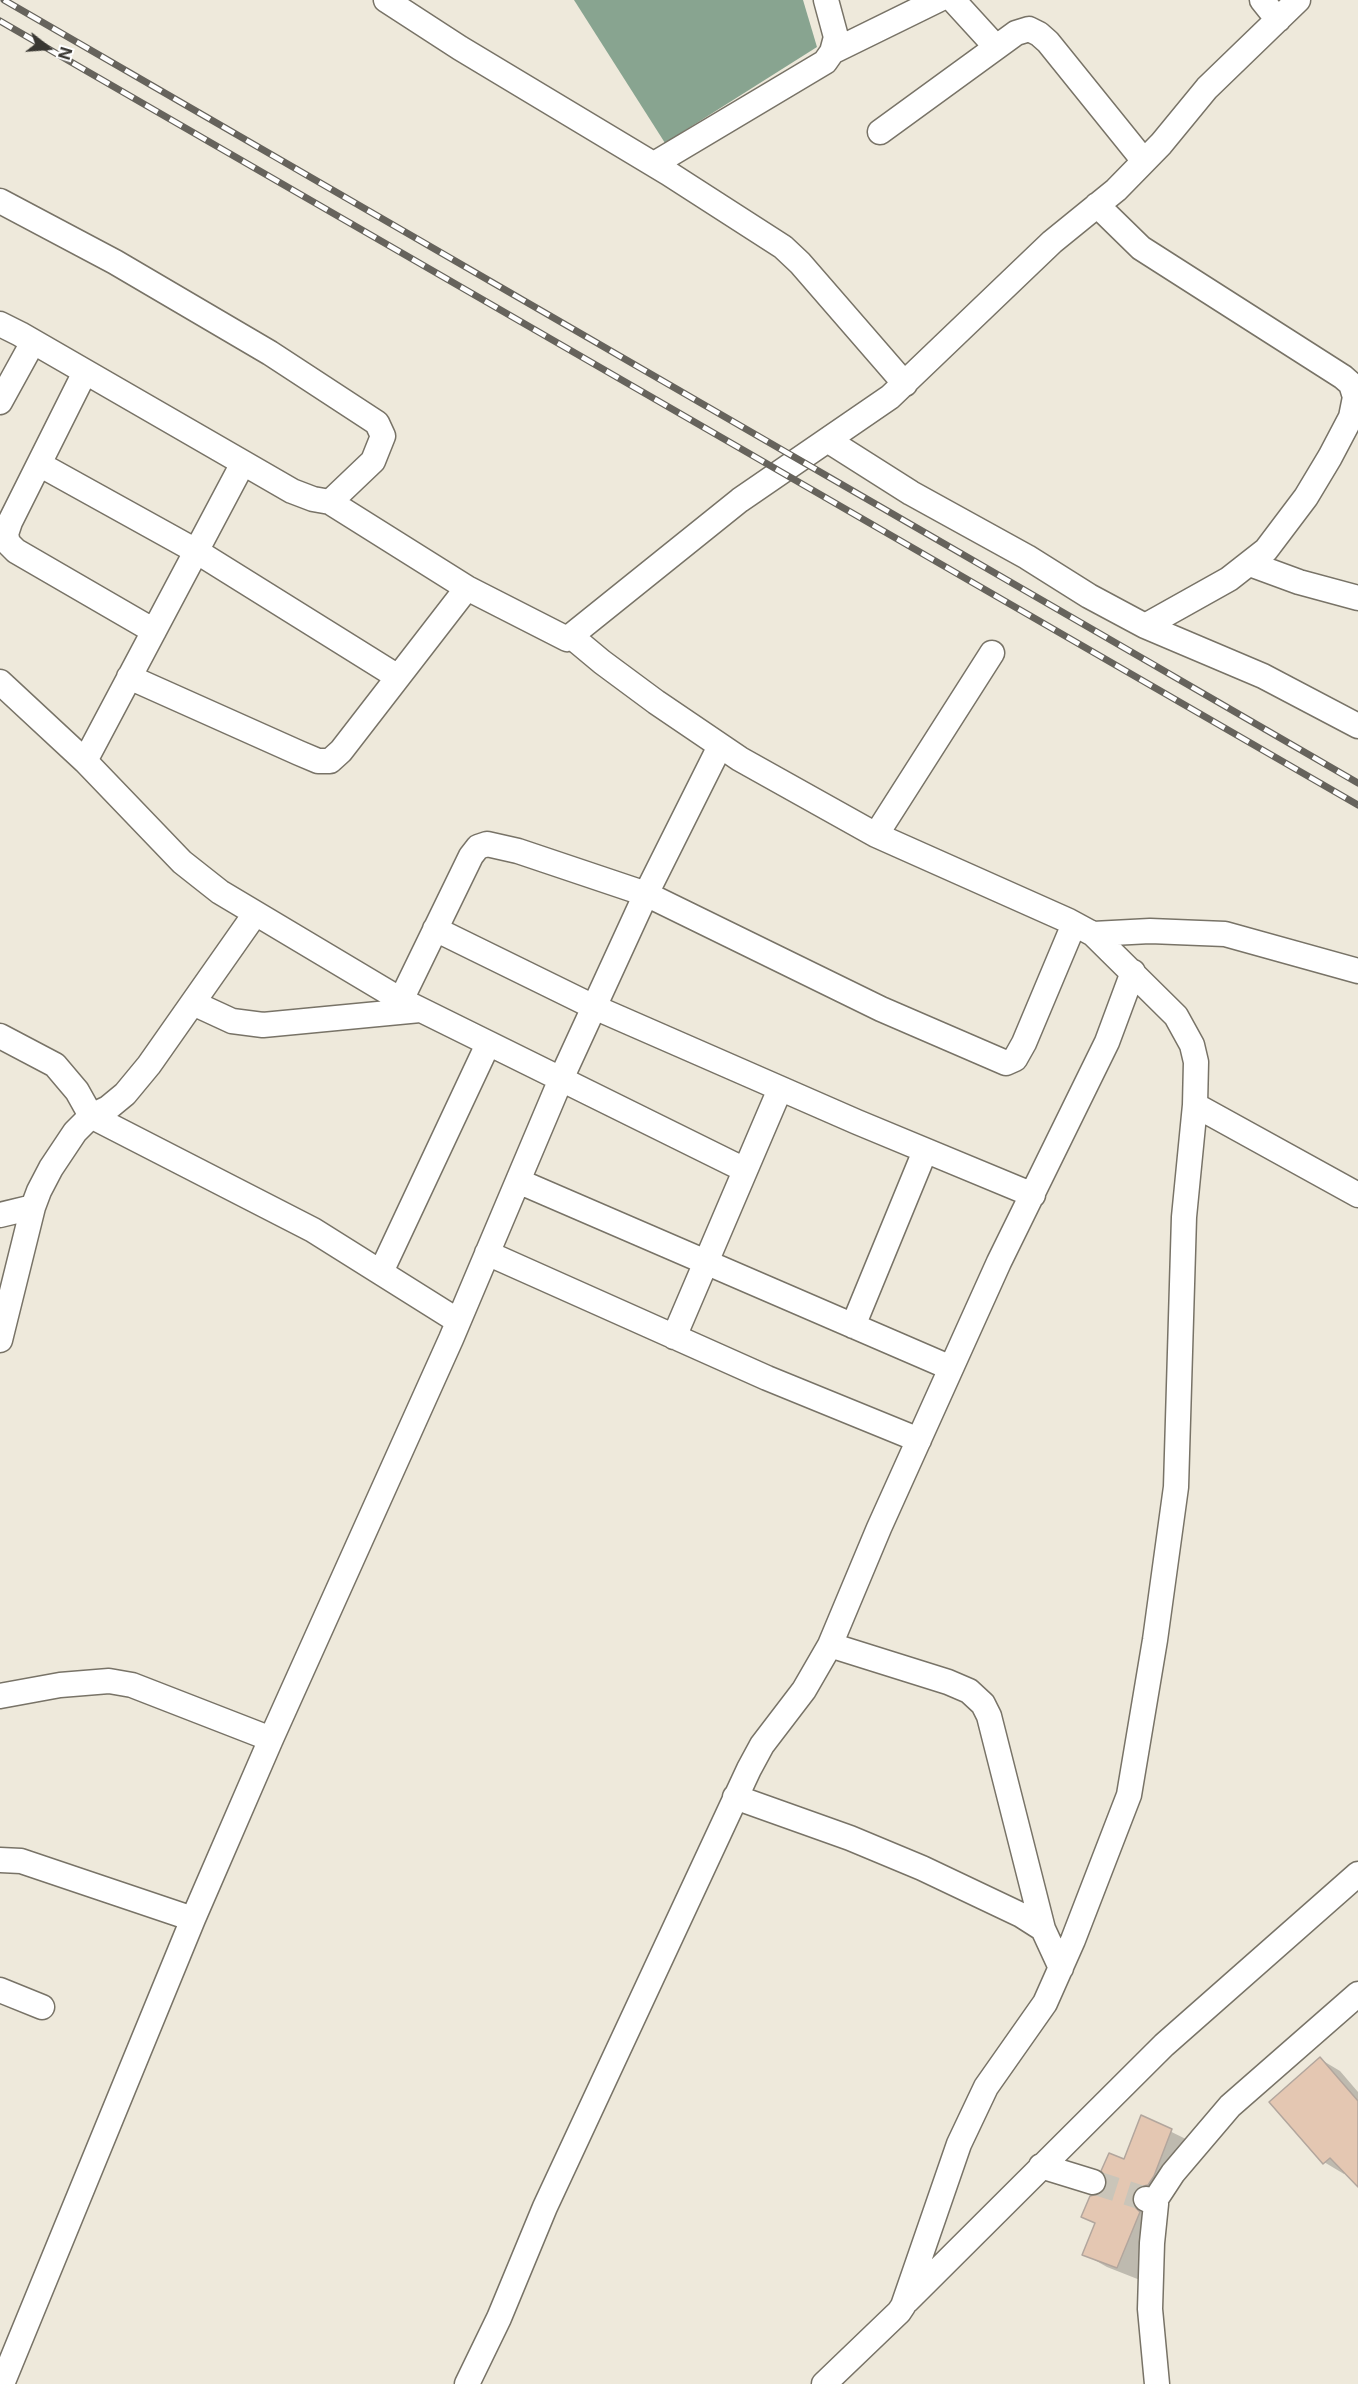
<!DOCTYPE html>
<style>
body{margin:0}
#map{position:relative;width:1358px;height:2384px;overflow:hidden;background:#eee9db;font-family:Inter,sans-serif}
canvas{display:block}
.north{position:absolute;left:18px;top:18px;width:60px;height:60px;-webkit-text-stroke:4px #fff;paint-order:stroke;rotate:107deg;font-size:16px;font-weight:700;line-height:24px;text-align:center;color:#393732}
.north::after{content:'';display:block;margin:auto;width:21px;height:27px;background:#393732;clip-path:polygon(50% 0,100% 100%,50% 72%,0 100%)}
</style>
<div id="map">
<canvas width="1358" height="2384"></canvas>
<div class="north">N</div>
</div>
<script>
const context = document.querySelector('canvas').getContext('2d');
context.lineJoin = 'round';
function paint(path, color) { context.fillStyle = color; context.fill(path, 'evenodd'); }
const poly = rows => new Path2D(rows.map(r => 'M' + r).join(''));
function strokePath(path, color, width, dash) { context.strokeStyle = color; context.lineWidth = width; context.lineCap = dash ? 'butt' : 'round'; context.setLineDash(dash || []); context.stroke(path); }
const water = poly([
 [574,0,803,0,817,47,665,143]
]);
const shadow = poly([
 [1320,2059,1340,2071,1358,2092,1358,2184,1346,2172,1344,2174,1324,2162],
 [1141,2117,1194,2143,1161,2199,1140,2280,1107,2267,1084,2254,1096,2224,1083,2216,1103,2194,1125,2161]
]);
const building = poly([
 [1320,2057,1358,2101,1358,2187,1330,2158,1323,2164,1269,2102,1320,2057],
 [1141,2115,1172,2129,1154,2176,1148,2185,1139,2187,1133,2193,1134,2206,1140,2212,1117,2268,1082,2255,1095,2223,1081,2217,1090,2196,1102,2193,1106,2187,1107,2178,1101,2171,1109,2153,1124,2159,1141,2115]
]);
const minorTunnel = poly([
 [1093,2182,1146,2199]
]);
const minor = poly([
 [386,0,460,48,668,173,783,247,800,263,905,384],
 [953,0,996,47],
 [1262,0,1278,20],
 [832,52,938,0],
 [880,132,1016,33,1029,29,1039,34,1048,42,1144,161],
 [654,164,825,62,832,52,836,37,826,0],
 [0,201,115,262,270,353,377,423,383,436,373,461,330,502],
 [1097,205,1141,248,1343,377,1351,384,1355,397,1351,417,1330,457,1306,497,1266,550,1229,579,1145,626],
 [0,324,20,334,292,491,313,499,330,502,467,588,567,639,740,500,890,397,1052,242,1116,190,1161,144,1207,88,1298,0],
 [85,372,10,522,6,534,8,543,16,551,154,631],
 [0,402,33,342],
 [829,441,911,493,1027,557,1089,596,1145,626,1263,676,1358,726],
 [39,464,196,551,398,677],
 [1250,564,1299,582,1358,598],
 [572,637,602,662,656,702,740,759,876,835,1069,921,1093,934,1176,1016,1192,1045,1196,1062,1195,1105,1184,1217,1176,1487,1155,1640,1129,1795,1073,1940,1045,2003,986,2087,959,2144,903,2306,899,2312,824,2384],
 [129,677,299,753,318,761,330,761,341,751,467,588],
 [0,682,85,761,182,862,220,892,401,1000,745,1170],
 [85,761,243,463],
 [876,835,992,653],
 [435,929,594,1007,857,1122,1033,1195],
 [1093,934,1150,931,1225,934,1358,971],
 [401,1000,471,856,478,847,487,844,518,851,646,894,881,1009,1006,1063,1015,1059,1024,1043,1074,924],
 [193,1003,232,1021,263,1025,420,1010],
 [0,1036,55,1065,77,1091,91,1116,313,1230,458,1321],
 [1195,1105,1358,1195],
 [518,1181,951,1368],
 [0,1215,33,1207],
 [487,1253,767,1378,919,1440],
 [381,1272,488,1044],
 [853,1326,925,1151],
 [674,1337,780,1089],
 [0,1340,33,1207,39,1191,51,1168,75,1132,91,1116,108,1108,125,1094,149,1065,255,914],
 [830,1645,948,1682,969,1691,983,1704,989,1716,1043,1929],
 [0,1696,60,1685,109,1681,132,1685,271,1739],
 [735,1797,850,1838,922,1868,1021,1915,1043,1929,1061,1968],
 [0,1860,21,1861,193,1919],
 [0,1990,42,2007],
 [1041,2166,1093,2182],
 [1146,2199,1156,2204,1152,2243,1150,2309,1157,2384],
 [1154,2202,1173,2173,1230,2106,1358,1994],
 [907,2301,1164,2045,1358,1874],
 [2,2384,193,1919,271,1739,451,1339,561,1079,646,894,720,746],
 [467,2384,499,2318,545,2207,749,1769,762,1745,804,1690,830,1645,879,1528,999,1262,1107,1042,1133,972]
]);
const rail = poly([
 [4,0,1358,783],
 [0,21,1358,805]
]);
paint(water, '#88a490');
paint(shadow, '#0003');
paint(building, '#e4c7b2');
strokePath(building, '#b2a69d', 1.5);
strokePath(minorTunnel, '#cac5b9', 24, [24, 12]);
strokePath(minor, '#787367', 27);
strokePath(minor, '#fff', 24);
strokePath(rail, '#66635c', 7);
strokePath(rail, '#fff', 4.5, [14]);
</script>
